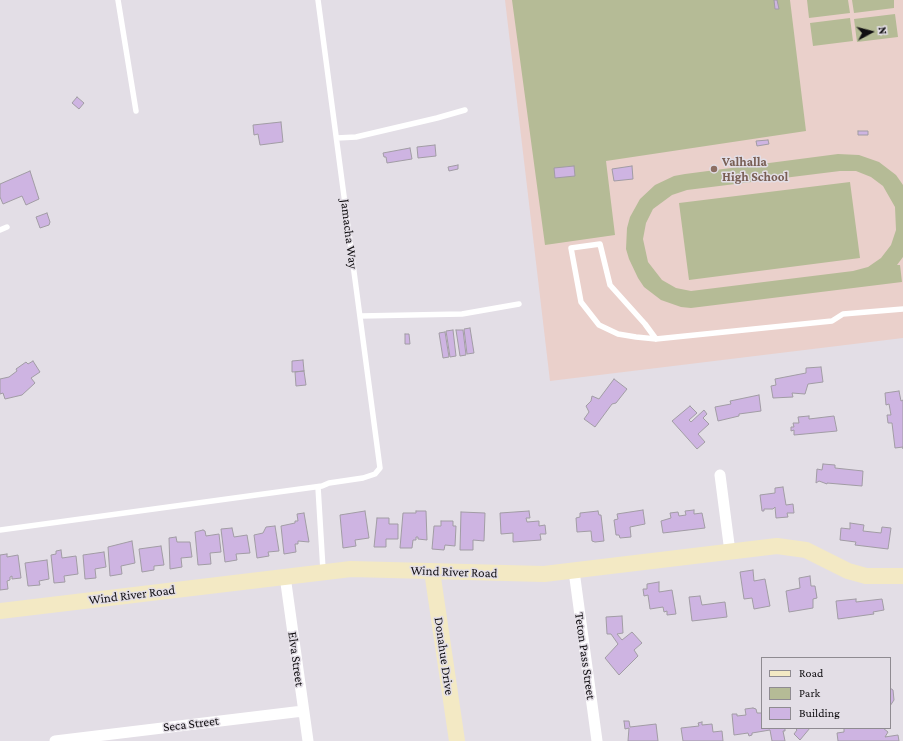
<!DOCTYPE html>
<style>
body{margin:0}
#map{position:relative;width:903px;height:741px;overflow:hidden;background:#e3dee6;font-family:"Crimson Pro",serif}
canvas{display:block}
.legend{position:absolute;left:761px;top:657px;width:130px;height:72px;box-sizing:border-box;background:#e3dee6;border:1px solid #8f8b91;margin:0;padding:5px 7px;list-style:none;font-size:12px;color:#110f12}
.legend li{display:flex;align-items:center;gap:8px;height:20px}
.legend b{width:20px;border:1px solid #8f8b91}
.north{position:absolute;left:851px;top:12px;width:40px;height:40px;-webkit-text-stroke:3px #e3dee6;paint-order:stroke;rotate:83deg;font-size:11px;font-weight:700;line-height:16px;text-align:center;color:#110f12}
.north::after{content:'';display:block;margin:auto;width:14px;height:18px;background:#110f12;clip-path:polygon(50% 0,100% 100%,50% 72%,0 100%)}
</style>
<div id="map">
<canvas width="903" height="741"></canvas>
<ul class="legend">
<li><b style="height:5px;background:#f3e9c4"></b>Road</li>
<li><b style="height:11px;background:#b5bb96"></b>Park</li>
<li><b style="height:11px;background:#ceb4e2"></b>Building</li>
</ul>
<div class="north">N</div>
</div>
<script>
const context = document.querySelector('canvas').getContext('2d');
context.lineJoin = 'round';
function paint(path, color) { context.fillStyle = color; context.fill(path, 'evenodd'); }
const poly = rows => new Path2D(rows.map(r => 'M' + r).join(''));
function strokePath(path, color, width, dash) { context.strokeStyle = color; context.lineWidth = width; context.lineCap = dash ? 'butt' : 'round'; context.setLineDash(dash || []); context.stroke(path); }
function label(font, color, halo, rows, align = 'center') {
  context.font = font + ' "Crimson Pro",serif'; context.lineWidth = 3; context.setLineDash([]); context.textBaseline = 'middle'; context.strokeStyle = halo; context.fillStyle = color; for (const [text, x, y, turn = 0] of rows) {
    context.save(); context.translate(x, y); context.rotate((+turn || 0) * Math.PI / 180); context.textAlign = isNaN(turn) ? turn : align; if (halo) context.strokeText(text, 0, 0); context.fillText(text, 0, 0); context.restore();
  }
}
const education = poly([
 [505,0,903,0,903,338,550,381]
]);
const green = poly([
 [512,0,790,0,806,131,606,161,615,235,545,245],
 [807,0,848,0,850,13,809,18],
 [852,0,894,0,894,8,854,13],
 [895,14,898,37,857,42,854,19],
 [850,18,853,41,813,46,810,23],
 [838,154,859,155,879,162,896,175,903,185,903,257,897,265,900,265,902,282,691,308,681,307,661,300,644,287,638,278,629,259,626,249,627,228,630,217,640,199,655,185,674,176,685,174],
 [840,171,856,171,871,177,883,186,895,207,896,230,891,245,881,258,868,267,853,271,691,291,676,288,662,280,648,262,643,239,646,223,653,209,672,195,687,190],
 [850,182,860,258,689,280,679,203]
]);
const building = poly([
 [774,0,777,0,779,9,775,9,774,0],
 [77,97,84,103,79,109,72,103,77,97],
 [281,122,283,142,260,145,258,134,254,135,253,125,281,122],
 [858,131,868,131,868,135,858,135,858,131],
 [768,140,769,144,757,146,756,141,768,140],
 [435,145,436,156,418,158,417,147,435,145],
 [410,148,412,159,387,163,386,157,384,157,383,153,410,148],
 [458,165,458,169,449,171,448,167,458,165],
 [574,166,575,176,555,178,554,168,574,166],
 [632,166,633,179,614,181,612,169,632,166],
 [30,171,39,199,26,205,22,196,3,204,0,197,0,184,30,171],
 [47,213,50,222,49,225,40,228,36,217,47,213],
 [470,328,474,353,467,354,464,329,470,328],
 [453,330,456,356,450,357,446,331,453,330],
 [456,330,463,330,466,355,460,356,456,330],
 [445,332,449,357,443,358,439,333,445,332],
 [405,334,409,334,410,344,405,344,405,334],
 [303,360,304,371,292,372,292,361,303,360],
 [33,361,40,372,31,378,35,383,22,395,5,399,3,393,0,394,0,379,9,377,17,371,16,369,26,362,28,364,33,361],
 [821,367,823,382,808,384,805,394,792,393,793,397,773,398,771,386,776,385,775,379,806,373,806,368,821,367],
 [304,371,306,385,296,386,295,372,304,371],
 [614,379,627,389,616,403,612,404,595,427,584,419,589,412,586,406,591,401,592,396,599,399,614,379],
 [899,391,901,401,903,400,903,449,903,447,895,448,892,423,888,423,887,415,891,415,889,404,886,405,885,393,899,391],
 [759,395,761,411,739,414,739,416,718,421,715,407,731,404,730,401,759,395],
 [690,406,697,413,689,420,691,422,704,410,707,414,703,418,709,424,698,434,705,442,697,449,672,421,690,406],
 [809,416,809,419,834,416,837,431,794,435,794,430,791,431,791,427,794,427,793,423,799,423,798,417,809,416],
 [823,464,835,465,835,468,863,471,862,486,827,483,827,484,819,481,816,483,817,469,822,470,823,464],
 [783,487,786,505,793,504,794,513,787,513,788,517,776,518,775,507,773,509,764,509,764,511,762,511,760,495,775,493,775,488,783,487],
 [643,510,645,524,630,527,631,537,620,538,619,535,616,535,614,520,618,519,617,514,643,510],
 [694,510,694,514,702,513,705,528,663,533,661,521,671,518,670,513,678,512,679,516,686,515,685,511,694,510],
 [365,511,369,538,355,540,356,546,343,548,340,515,365,511],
 [416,511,426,511,427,540,418,539,418,537,416,537,416,540,413,540,412,548,400,548,403,513,416,513,416,511],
 [529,511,530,518,526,518,527,522,539,521,539,526,545,525,546,534,540,534,541,540,513,542,513,533,501,534,500,513,529,511],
 [598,511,599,515,601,515,604,541,595,542,592,541,591,531,577,532,576,518,580,517,580,513,598,511],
 [461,512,485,513,484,541,473,540,473,550,460,550,461,512],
 [304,513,309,542,298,541,298,544,295,544,296,552,284,554,281,526,295,523,295,521,298,521,297,514,304,513],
 [377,518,389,518,389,524,398,524,398,539,386,539,386,547,374,547,377,518],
 [441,521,453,521,453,526,456,526,455,546,445,545,444,550,432,549,434,526,441,526,441,521],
 [850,523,864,525,863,531,881,533,882,527,891,528,888,549,855,545,856,542,840,540,841,528,850,529,850,523],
 [275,526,279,551,268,552,269,556,257,558,254,535,263,533,266,527,275,526],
 [232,528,234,537,247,535,250,553,236,554,237,560,225,562,221,529,232,528],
 [203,530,205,531,206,536,219,534,221,552,210,553,211,564,198,565,195,532,203,530],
 [176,537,177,542,190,542,192,557,181,558,182,567,170,569,169,538,176,537],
 [132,541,135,563,121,566,122,574,110,576,108,547,132,541],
 [161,546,164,565,154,566,154,570,142,572,139,549,161,546],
 [61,550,62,558,76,556,78,574,64,576,65,582,54,583,51,555,56,554,56,551,61,550],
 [104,552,106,567,95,569,96,578,85,579,83,555,104,552],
 [7,554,7,557,18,555,21,578,12,579,12,576,10,577,10,580,7,581,8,589,0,590,0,555,7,554],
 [47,560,49,579,39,581,40,585,28,586,25,563,47,560],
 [753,570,754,581,765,579,770,606,754,609,752,598,744,599,740,572,753,570],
 [810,576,811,586,815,586,817,598,813,599,813,608,789,612,786,591,800,588,799,578,810,576],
 [659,582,659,592,672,590,676,614,667,615,667,611,664,612,663,607,650,609,648,595,644,596,643,589,647,589,647,584,659,582],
 [700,596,702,605,725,602,727,617,692,621,689,597,700,596],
 [856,599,856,602,882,599,884,610,873,612,874,614,838,619,836,601,856,599],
 [622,616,623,633,617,634,622,640,632,632,642,643,634,650,638,656,619,675,605,658,618,644,611,634,607,634,606,617,622,616],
 [890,688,893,690,894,700,890,706,890,688],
 [753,708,756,709,757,713,762,713,762,728,785,728,785,731,783,731,785,741,772,741,770,730,752,733,752,735,749,736,748,733,734,735,732,714,737,714,737,716,746,715,745,709,753,708],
 [624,721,629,721,630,727,656,724,658,741,628,741,629,728,625,729,624,721],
 [702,722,702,725,712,724,713,732,722,731,723,741,683,741,681,728,699,726,698,723,702,722],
 [795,728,810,728,800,740,794,734,797,730,795,728],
 [844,728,883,728,888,732,885,737,898,735,899,741,838,741,837,733,844,732,844,728]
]);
const lane = poly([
 [118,0,136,111],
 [337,138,356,137,437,118,465,110],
 [0,230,7,227],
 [360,316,462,314,519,304],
 [656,339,645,324,610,285,600,244,571,248,581,302,599,325,618,334,636,337,656,339,832,321,843,314,903,309],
 [318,487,323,570],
 [0,530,322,486,329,483,363,478,375,474,380,468,318,0]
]);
const street = poly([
 [720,475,730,552],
 [574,571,597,741],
 [285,576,308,741],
 [55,741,303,711]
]);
const secondary = poly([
 [432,571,457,741],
 [0,611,351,569,544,574,777,546,806,550,848,571,866,576,903,576]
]);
const markers = [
 [714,169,4,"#8d6e63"]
];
const educationNames = [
 ["Valhalla",722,162],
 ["High School",722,177]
];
const streetNames = [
 ["Jamacha Way",349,234,83],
 ["Wind River Road",454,572,2],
 ["Wind River Road",132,595,-7],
 ["Donahue Drive",444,656,82],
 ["Teton Pass Street",585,656,82],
 ["Elva Street",296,659,82],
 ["Seca Street",191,724,-7]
];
paint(education, '#ead0cb');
paint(green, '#b5bb96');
paint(building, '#ceb4e2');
strokePath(building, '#a19ca4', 1);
strokePath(lane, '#fff', 5.5);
strokePath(street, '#fff', 11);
strokePath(secondary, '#f3e9c4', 16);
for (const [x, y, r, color] of markers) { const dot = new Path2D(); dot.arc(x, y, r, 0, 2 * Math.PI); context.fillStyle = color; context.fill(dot); strokePath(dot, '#e3dee6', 1.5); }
label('bold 13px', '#785e54', '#e3dee6', educationNames, 'left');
label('13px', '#110f12', '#e3dee6', streetNames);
</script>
